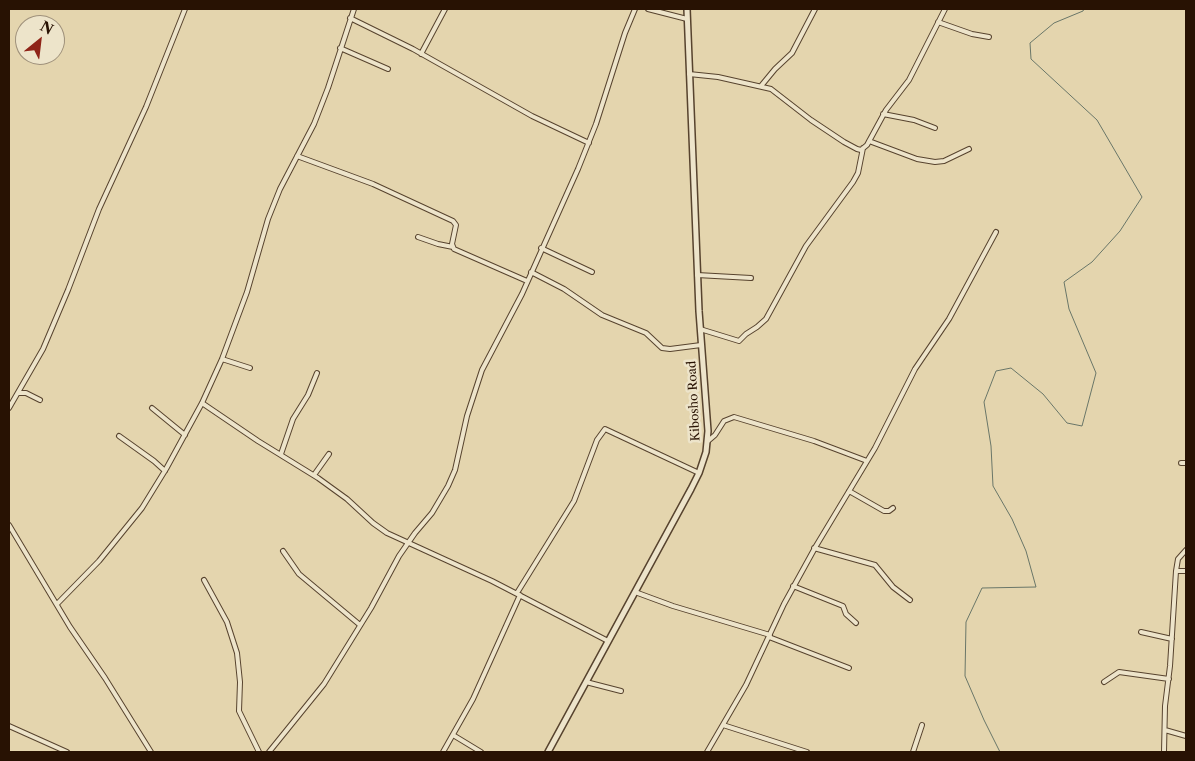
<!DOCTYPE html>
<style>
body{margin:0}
#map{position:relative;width:1195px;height:761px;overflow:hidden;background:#e4d5ae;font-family:"Libre Caslon Text",serif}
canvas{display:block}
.frame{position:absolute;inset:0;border:10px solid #281203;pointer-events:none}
.north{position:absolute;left:15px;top:15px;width:50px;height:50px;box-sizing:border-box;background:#ede4ca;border:1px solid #9e907a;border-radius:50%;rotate:29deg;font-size:14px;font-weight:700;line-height:20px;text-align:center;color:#281203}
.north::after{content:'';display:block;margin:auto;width:18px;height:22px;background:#8f2418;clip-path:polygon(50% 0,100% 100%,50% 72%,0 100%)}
</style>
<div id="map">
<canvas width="1195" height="761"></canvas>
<div class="frame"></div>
<div class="north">N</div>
</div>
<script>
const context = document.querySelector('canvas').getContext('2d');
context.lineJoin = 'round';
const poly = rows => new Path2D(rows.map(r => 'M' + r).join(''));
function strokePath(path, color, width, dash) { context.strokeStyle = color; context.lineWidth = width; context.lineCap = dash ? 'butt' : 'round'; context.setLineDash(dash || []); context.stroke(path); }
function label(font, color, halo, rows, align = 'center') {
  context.font = font + ' "Libre Caslon Text",serif'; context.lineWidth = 5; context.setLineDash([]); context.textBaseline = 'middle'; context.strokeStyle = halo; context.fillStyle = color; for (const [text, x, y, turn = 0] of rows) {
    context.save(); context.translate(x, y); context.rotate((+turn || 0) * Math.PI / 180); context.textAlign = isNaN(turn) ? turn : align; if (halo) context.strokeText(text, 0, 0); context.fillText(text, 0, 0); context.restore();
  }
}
const stream = poly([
 [1000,752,984,720,965,676,966,622,982,588,1036,587,1026,551,1012,519,993,486,991,446,984,402,996,371,1011,368,1043,394,1067,423,1082,426,1096,373,1069,309,1064,282,1092,262,1120,231,1142,197,1097,120,1031,59,1030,43,1054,23,1083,11,1084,9]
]);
const minor = poly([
 [648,9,687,19],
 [350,18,413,49,532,116,589,143],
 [938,22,972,34,989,37],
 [340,48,388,69],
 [421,54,445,9],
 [689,74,718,77,771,89,811,120,844,142,857,149,861,150,867,145,886,110,909,80,945,9],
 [761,86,775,69,792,53,815,9],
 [883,114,914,120,935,128],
 [869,141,917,159,935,162,944,161,969,149],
 [297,156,373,184,453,221,456,225,452,244,454,249,527,281],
 [418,237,438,244,453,247],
 [541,248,592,272],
 [531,272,564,289,602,315,646,333,662,348,670,349,701,345],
 [697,275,751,278],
 [700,329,739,341,746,334,757,327,766,319,806,246,853,182,858,173,863,148],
 [222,359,250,368],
 [18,393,26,393,40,400],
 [202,403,258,441,318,478,347,499,373,523,387,533,492,581,608,641],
 [9,408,43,349,68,290,99,209,146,107,185,9],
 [152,408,185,435],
 [119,436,154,461,165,471],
 [708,441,715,435,724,421,734,417,814,441,867,461],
 [281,454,293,419,308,395,317,373],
 [1181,463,1186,463],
 [314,475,329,454],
 [849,491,884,511,889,511,893,508],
 [9,525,70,627,105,678,151,752],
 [814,548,875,565,893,587,910,600],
 [283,551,299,574,360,625],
 [1176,571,1186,571],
 [204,580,227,622,237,653,240,682,239,711,259,752],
 [793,586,843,606,846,614,856,623],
 [635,592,673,606,770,635],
 [517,593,574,501,597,440,605,429,699,473],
 [57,604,99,561,142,508,166,469,202,403,222,359,247,292,268,219,280,189,314,124,328,88,354,9],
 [1141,632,1172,639],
 [769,637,849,668],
 [586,682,621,691],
 [1104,682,1119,672,1169,679],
 [723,725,807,752],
 [9,726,67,752],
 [1165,730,1186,736],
 [453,735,481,752],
 [269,752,324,684,371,608,399,556,415,533,432,513,448,486,455,470,467,416,482,370,522,294,578,169,596,124,625,33,635,9],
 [443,752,473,699,520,595],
 [707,752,746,685,784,604,816,546,875,448,915,369,949,319,996,232],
 [913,752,922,725],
 [1164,752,1165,706,1170,666,1176,571,1178,559,1186,550]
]);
const tertiary = poly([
 [548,752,691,489,699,473,706,452,708,431,699,311,687,9]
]);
const streetNames = [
 ["Kibosho Road",694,401,-93]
];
strokePath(stream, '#697668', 1);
strokePath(minor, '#57432e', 6);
strokePath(tertiary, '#57432e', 8);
strokePath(minor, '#ede4ca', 4);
strokePath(tertiary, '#ede4ca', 5);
label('12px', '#281203', '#ede4ca', streetNames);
</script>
